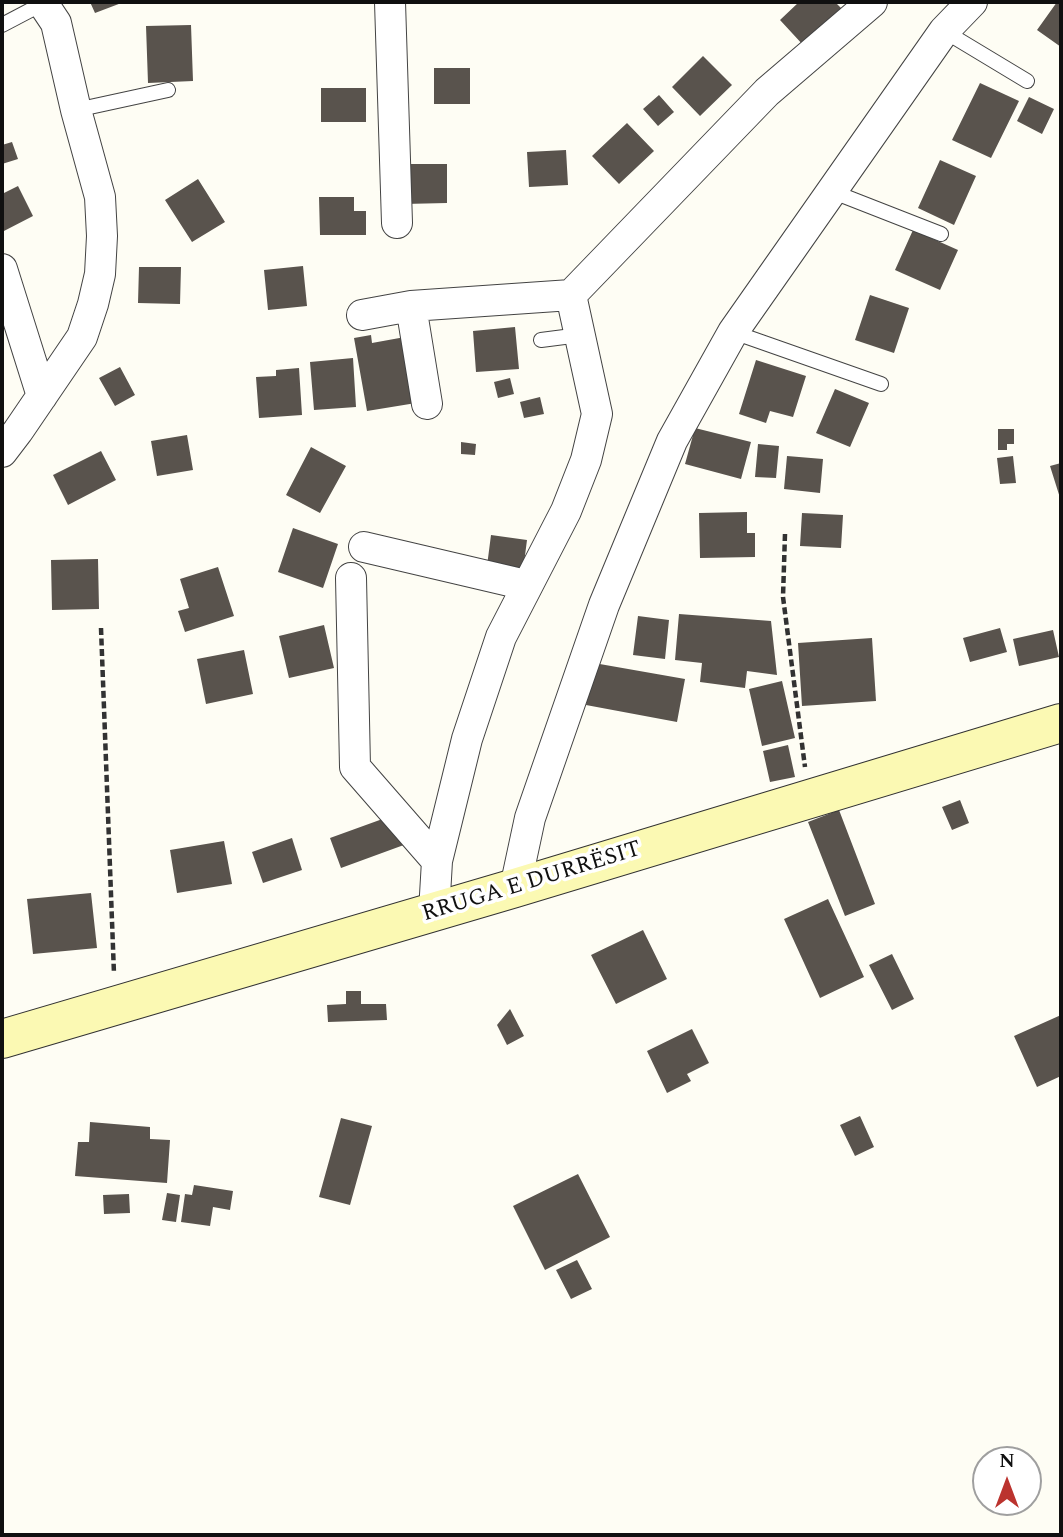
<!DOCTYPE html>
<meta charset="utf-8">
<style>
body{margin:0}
#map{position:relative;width:1063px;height:1537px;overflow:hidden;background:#fefdf4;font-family:Spectral,serif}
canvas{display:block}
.frame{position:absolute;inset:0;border:4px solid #101010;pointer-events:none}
.north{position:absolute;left:972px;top:1446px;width:70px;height:70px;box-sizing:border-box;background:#fff;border:2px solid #9f9f9f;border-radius:50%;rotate:0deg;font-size:19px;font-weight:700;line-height:28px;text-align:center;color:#101010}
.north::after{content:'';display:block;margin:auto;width:24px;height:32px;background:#bb332e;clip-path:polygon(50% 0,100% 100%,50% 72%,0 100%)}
</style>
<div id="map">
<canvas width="1063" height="1537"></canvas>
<div class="frame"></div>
<div class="north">N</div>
</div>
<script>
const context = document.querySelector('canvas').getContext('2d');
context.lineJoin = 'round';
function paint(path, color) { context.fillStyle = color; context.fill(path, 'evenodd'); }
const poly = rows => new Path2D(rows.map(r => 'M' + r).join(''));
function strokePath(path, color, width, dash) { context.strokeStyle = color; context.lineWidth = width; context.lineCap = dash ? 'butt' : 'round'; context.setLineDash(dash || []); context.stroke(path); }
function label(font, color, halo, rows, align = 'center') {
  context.font = font + ' Spectral,serif'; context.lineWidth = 7; context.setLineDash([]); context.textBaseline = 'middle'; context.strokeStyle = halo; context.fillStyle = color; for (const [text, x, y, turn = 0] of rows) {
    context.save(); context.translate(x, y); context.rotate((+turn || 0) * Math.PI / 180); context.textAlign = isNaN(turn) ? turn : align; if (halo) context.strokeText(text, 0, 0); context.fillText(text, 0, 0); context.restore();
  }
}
const building = poly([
 [90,2,124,2,95,13],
 [799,2,835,2,843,10,804,46,780,20],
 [1057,2,1061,2,1061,47,1037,30],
 [191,25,193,81,148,83,146,26],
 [703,56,732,85,700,116,672,87],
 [434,68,470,68,470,104,434,104],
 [980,83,1019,101,991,158,952,140],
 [321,88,366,88,366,122,321,122],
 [659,95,674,112,658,126,643,109],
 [1029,97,1054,109,1042,134,1017,121],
 [627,123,654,151,619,184,592,156],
 [12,142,18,159,2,164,2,145],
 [566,150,568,185,529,187,527,152],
 [940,160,976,176,954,225,918,208],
 [403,164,447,164,447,203,404,204],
 [198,179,225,222,192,242,165,200],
 [18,186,33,216,2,232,2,194],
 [319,197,354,197,354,211,366,211,366,235,320,235],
 [913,230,958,250,940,290,895,270],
 [303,266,307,306,268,310,264,270],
 [139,267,181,267,180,304,138,303],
 [870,295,909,308,894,353,855,340],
 [515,327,519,369,476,372,473,331],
 [371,335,372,343,405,337,416,403,367,411,354,338],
 [353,358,356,407,314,410,310,362],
 [756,360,806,376,793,417,770,411,766,423,739,414],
 [120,367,135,395,115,406,99,378],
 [299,368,302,415,259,418,256,377,276,376,276,370],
 [510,378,514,394,498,398,494,382],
 [835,389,869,403,850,447,816,433],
 [540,397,544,414,524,418,520,402],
 [695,428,751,442,741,479,685,464],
 [998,429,1014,429,1014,444,1007,444,1007,450,998,450],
 [187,435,193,470,157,476,151,441],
 [461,442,476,444,475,455,461,454],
 [758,444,779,446,776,478,755,477],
 [311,447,346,466,320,513,286,495],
 [101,451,116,480,68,505,53,475],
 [787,456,823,459,820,493,784,489],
 [1013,456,1016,483,1000,484,997,458],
 [1061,463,1061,501,1050,466],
 [747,512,747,533,755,533,755,557,700,558,699,513],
 [802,513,843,515,841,548,800,546],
 [293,528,338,544,323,588,278,572],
 [491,535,527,540,523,571,487,566],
 [98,559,99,609,52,610,51,560],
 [218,567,234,616,185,632,178,611,189,608,180,579],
 [679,614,771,621,777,675,747,671,745,688,700,682,702,663,675,660],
 [638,616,669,620,665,659,633,655],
 [324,625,334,668,289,678,279,636],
 [1000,628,1007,652,970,662,963,638],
 [1053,630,1059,657,1019,666,1013,639],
 [872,638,876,701,802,706,798,643],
 [244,650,253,694,206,704,197,659],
 [594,663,685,679,677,722,586,705],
 [782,681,795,738,762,746,749,689],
 [788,745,795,777,770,782,763,751],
 [960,800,969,823,952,830,942,807],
 [839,810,875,904,845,916,808,822],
 [388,817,412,842,341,868,330,838],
 [292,838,302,870,263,883,252,852],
 [224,841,232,884,177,893,170,850],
 [91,893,97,948,33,954,27,899],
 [828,899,864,977,820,998,784,919],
 [643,930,667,979,616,1004,591,955],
 [892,954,914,999,892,1010,869,965],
 [346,991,361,991,361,1004,386,1004,387,1020,328,1022,327,1005,346,1004],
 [510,1009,524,1036,507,1045,497,1025],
 [1061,1015,1061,1076,1037,1087,1014,1036],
 [692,1029,709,1063,687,1074,691,1081,667,1093,647,1051],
 [860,1116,874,1147,855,1156,840,1125],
 [341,1118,372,1126,350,1205,319,1197],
 [90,1122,150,1127,150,1139,170,1140,167,1183,75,1176,78,1142,89,1142],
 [578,1174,610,1237,545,1270,513,1206],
 [194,1185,233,1191,230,1210,213,1207,210,1226,181,1222,185,1194,192,1195],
 [167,1193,180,1195,176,1222,162,1220],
 [129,1194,130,1213,104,1214,103,1195],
 [577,1260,592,1289,571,1299,556,1270]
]);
const path = poly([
 [785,534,783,597,805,767],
 [101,628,114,974]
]);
const service = poly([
 [2,25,42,4],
 [944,31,1027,81],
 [76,110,168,90],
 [831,191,941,234],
 [733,332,881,384],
 [541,340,580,335]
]);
const minor = poly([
 [390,2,397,223],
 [2,269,42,396],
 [411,306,427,404],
 [362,315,411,306,571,295,767,92,872,2],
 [2,452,18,431,82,337,93,304,100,274,102,236,100,197,76,110,56,23,42,2],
 [364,547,526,585],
 [351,578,355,767,437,861],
 [515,888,530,818,604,605,672,441,733,332,944,31,972,2],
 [434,912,437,861,467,739,501,637,566,511,586,460,597,414,571,295]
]);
const secondary = poly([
 [2,1039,515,888,1061,723]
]);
const streetNames = [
 ["RRUGA E DURRËSIT",532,883,-17]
];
paint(building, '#59534d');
strokePath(service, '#434343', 16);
strokePath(minor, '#434343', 32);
strokePath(secondary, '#323232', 40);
strokePath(path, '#323232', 4.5, [7, 3.5]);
strokePath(service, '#fff', 14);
strokePath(minor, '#fff', 30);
strokePath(secondary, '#fbf9b3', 38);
label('23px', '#101010', '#fff', streetNames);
</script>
